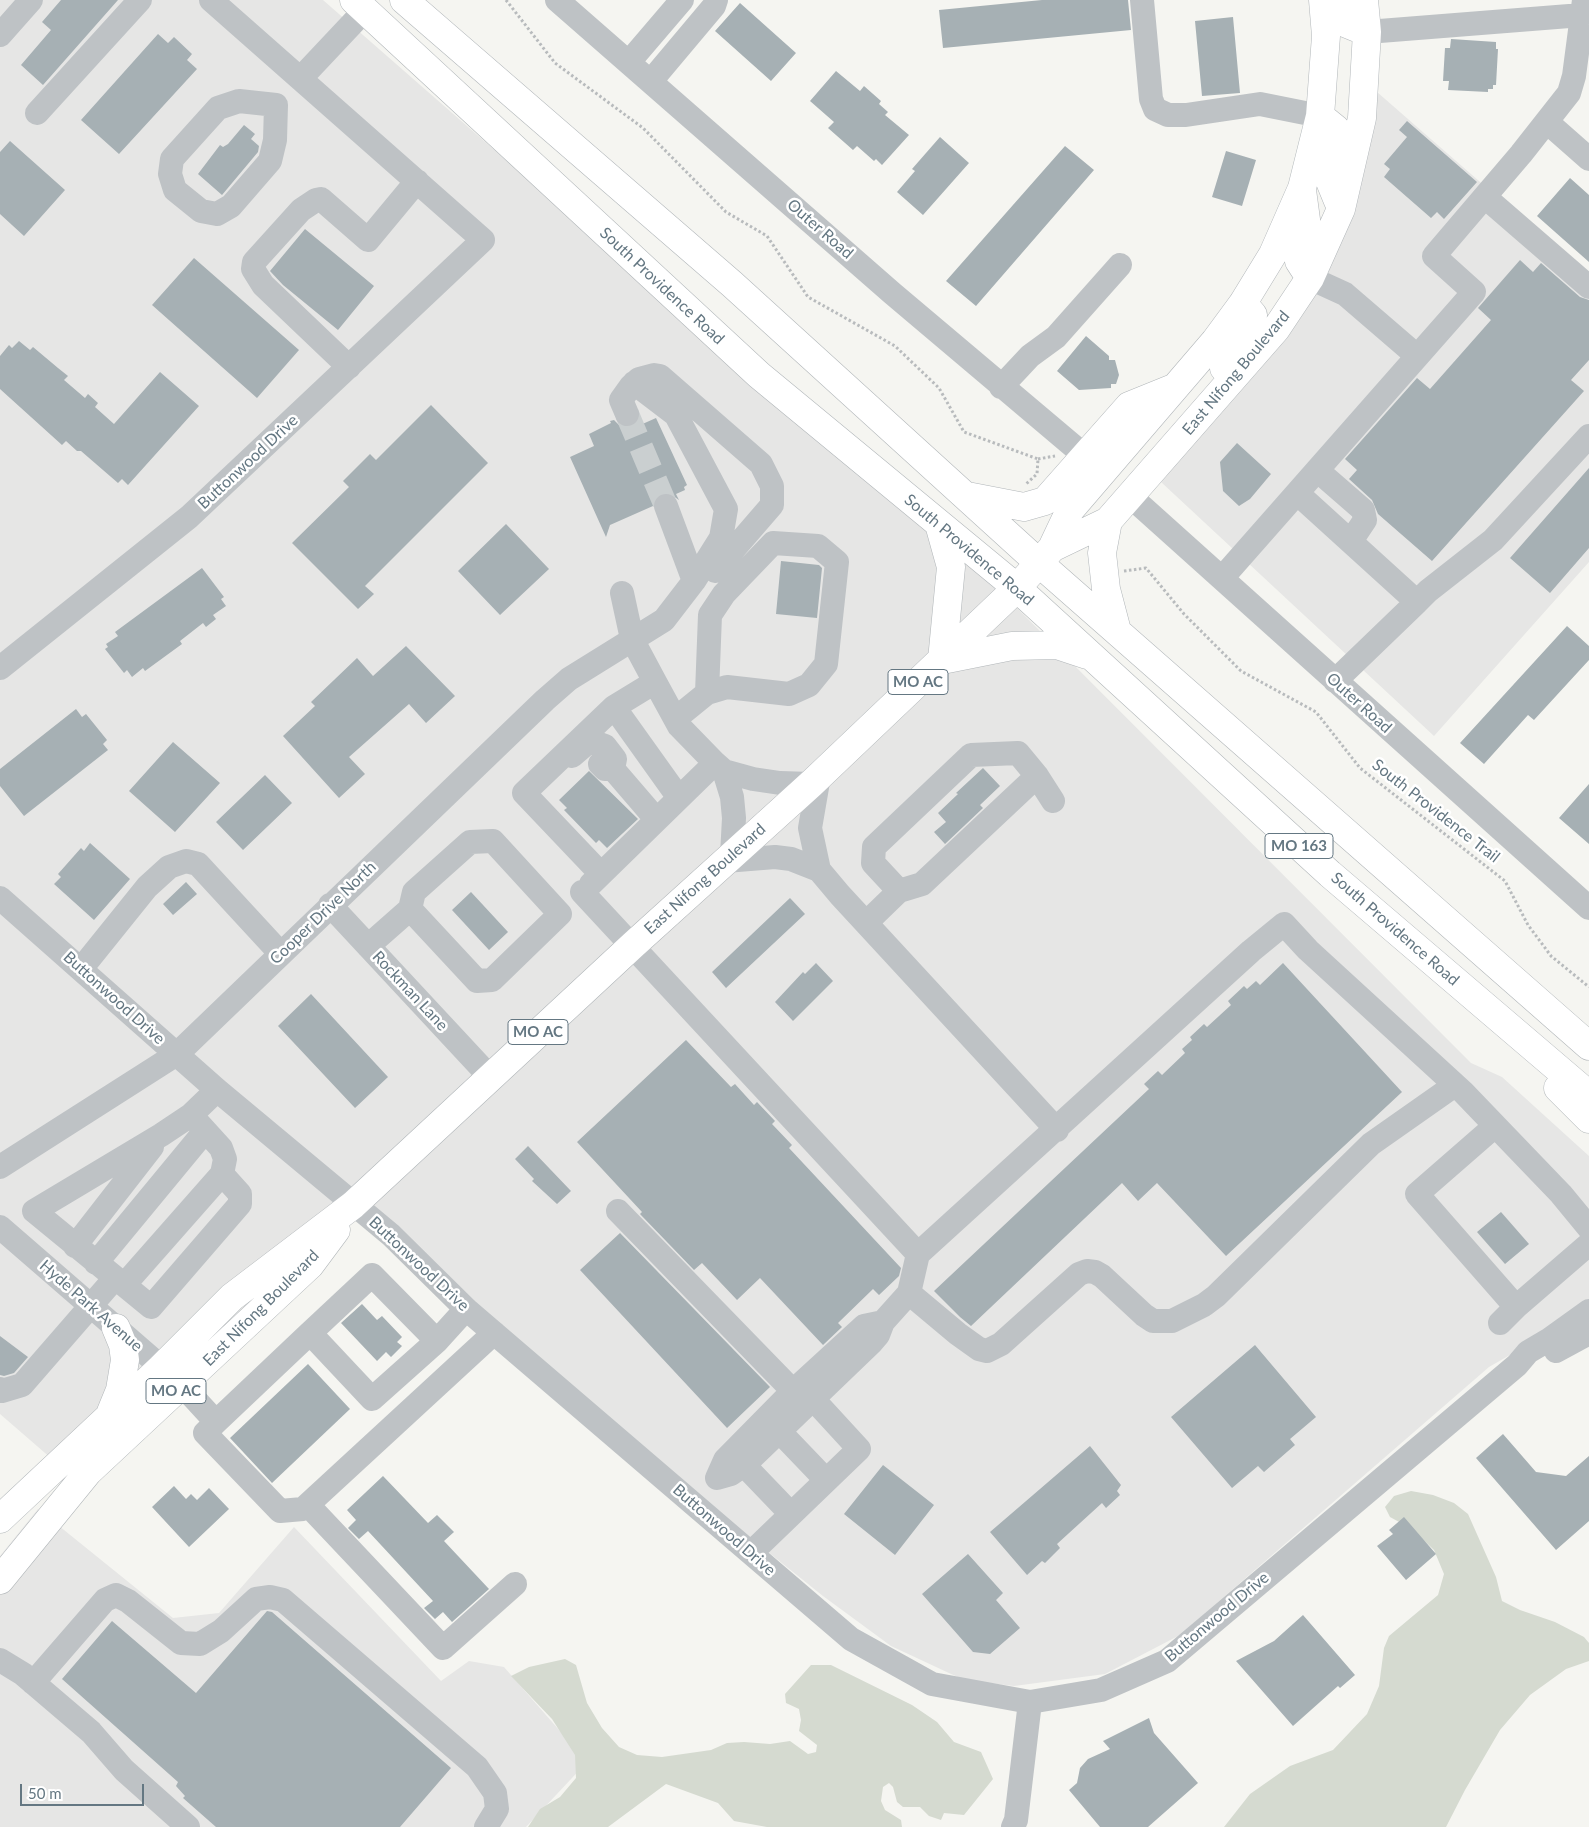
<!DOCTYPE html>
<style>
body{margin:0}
#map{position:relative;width:1589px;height:1827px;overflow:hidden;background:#f5f5f1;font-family:Lato,sans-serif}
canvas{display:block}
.scale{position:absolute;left:20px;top:1784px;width:124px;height:22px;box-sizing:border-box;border:2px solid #647782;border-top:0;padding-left:6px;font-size:15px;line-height:18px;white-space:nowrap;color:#647782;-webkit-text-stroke:4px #fff;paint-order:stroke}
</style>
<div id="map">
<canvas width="1589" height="1827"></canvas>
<div class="scale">50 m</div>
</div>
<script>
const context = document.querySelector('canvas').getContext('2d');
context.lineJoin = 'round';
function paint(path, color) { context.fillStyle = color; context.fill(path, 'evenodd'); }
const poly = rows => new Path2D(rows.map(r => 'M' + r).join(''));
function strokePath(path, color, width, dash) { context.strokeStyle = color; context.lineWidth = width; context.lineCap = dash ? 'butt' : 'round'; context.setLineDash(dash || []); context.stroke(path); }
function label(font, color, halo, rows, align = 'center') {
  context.font = font + ' Lato,sans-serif'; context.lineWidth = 5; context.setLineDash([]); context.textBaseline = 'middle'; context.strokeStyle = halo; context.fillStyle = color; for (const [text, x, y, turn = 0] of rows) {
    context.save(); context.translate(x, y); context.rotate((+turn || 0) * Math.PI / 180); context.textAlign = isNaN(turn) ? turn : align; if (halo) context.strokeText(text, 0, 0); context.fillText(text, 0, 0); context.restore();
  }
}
const built = poly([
 [0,0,323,0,1011,602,1471,1063,1502,1077,1589,1156,1589,1301,1543,1336,1489,1367,1180,1635,1105,1674,1014,1686,964,1680,891,1646,823,1596,495,1333,357,1206,67,1472,0,1414],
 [1377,92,1589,277,1589,562,1434,736,1161,482,1265,356],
 [38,1509,173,1618,219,1613,294,1527,441,1681,469,1661,504,1667,587,1762,526,1827,0,1827,0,1556]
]);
const green = poly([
 [1411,1491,1433,1495,1454,1503,1468,1514,1496,1577,1502,1601,1520,1610,1555,1622,1584,1637,1589,1643,1589,1661,1566,1669,1530,1695,1500,1730,1465,1790,1446,1827,1224,1827,1250,1794,1290,1766,1333,1750,1367,1714,1379,1686,1384,1648,1389,1636,1438,1595,1444,1574,1434,1550,1412,1529,1390,1517,1385,1507,1394,1496],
 [565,1659,576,1665,587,1703,602,1728,619,1747,637,1755,662,1757,711,1750,727,1743,744,1742,770,1744,790,1741,808,1754,816,1752,817,1745,799,1731,801,1720,799,1709,786,1703,785,1694,811,1665,831,1665,912,1705,937,1722,954,1742,981,1752,993,1779,964,1815,944,1813,941,1820,929,1816,920,1807,903,1807,897,1802,893,1787,889,1783,883,1787,881,1801,885,1810,901,1820,902,1827,767,1827,734,1821,718,1803,666,1784,608,1827,528,1827,540,1809,560,1797,576,1778,575,1755,552,1719,511,1676,529,1667]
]);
const building = poly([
 [61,0,118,0,43,85,21,65,51,30,42,22],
 [1042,0,1128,0,1131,30,943,48,939,10],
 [740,3,796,53,771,81,715,31],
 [1233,17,1240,93,1202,96,1195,21],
 [158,34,168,43,174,37,192,54,187,60,197,69,119,154,81,120],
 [1451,39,1496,42,1496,49,1498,49,1496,85,1493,85,1493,89,1488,89,1488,92,1448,90,1449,81,1443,81,1445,48,1450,48],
 [836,71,860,91,864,86,881,101,879,104,888,112,885,115,909,135,882,165,876,159,874,161,857,146,853,150,828,128,834,122,810,101],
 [1407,121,1477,182,1444,219,1437,212,1431,218,1384,177,1390,169,1384,164,1407,137,1399,130],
 [244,125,255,134,251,139,259,146,258,152,222,195,198,174,220,145,223,147,228,144],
 [940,137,969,163,923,215,897,192,915,171,912,169],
 [10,141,65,190,24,236,0,214,0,152],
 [1065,146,1094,170,976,306,946,281],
 [1226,151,1256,160,1242,206,1212,197],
 [1570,178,1589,195,1589,262,1537,216],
 [305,229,374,286,338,330,283,285,270,271],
 [194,258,299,350,257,398,152,305],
 [1520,260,1533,272,1541,263,1580,297,1589,300,1589,360,1571,380,1584,391,1432,561,1378,514,1372,500,1349,479,1357,470,1345,459,1417,378,1430,389,1491,320,1478,308],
 [1086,336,1109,356,1109,360,1115,360,1119,375,1116,384,1111,384,1111,388,1079,390,1057,371],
 [19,341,30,350,33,347,58,368,68,376,64,380,85,398,88,394,98,403,95,407,114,424,160,372,199,406,128,485,122,479,118,483,81,451,77,451,66,441,62,445,0,389,0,356,9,345,12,348],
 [431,405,488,463,365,586,374,594,358,609,292,543,349,487,343,481,370,454,376,460],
 [656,418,687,485,684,487,685,490,676,494,679,500,669,493,661,493,655,498,653,506,610,525,606,537,570,457,594,446,589,434,611,423,610,421,614,420,619,425,626,428,637,423,638,426],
 [1237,443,1271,474,1250,499,1239,506,1223,491,1220,462],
 [1589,468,1589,548,1550,593,1510,558],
 [506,524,549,569,500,615,458,571],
 [781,561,819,565,822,568,817,618,776,614],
 [202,568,224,597,221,599,226,606,213,615,216,619,206,627,203,623,180,641,182,644,145,671,143,668,132,677,127,670,124,673,105,649,108,647,106,644,118,636,115,632],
 [1567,626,1589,646,1589,660,1534,720,1528,715,1484,764,1460,743],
 [406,646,455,696,426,723,409,704,349,757,365,774,339,798,283,736,315,706,311,702,357,658,373,676],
 [76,709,82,717,86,714,107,740,103,744,108,750,24,816,0,786,0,769],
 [173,742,220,783,175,832,129,791],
 [983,768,1000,786,980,805,983,808,945,844,934,832,946,822,938,813,958,794,956,793],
 [589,771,638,819,607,848,599,840,596,843,564,810,567,808,559,800],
 [265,775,292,803,243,850,216,822],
 [1589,784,1589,844,1559,818],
 [90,843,130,879,94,920,54,884,61,877,58,874,81,848,84,851],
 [186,882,197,894,173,915,163,904],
 [471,892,508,932,489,950,452,910],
 [790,898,805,914,726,988,712,972],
 [816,963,833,981,793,1021,775,1002,803,972,805,974],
 [1283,963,1402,1092,1226,1256,1157,1183,1138,1201,1122,1183,971,1326,960,1317,934,1291,1149,1089,1144,1084,1158,1071,1162,1075,1185,1053,1182,1049,1192,1040,1190,1037,1204,1024,1207,1027,1231,1005,1228,1001,1244,986,1247,989,1256,981,1260,985],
 [311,994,388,1077,355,1108,278,1026],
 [686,1040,731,1087,735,1084,754,1105,757,1102,775,1121,772,1124,792,1145,789,1148,901,1268,899,1276,879,1295,873,1289,838,1323,842,1327,823,1345,760,1278,737,1300,702,1263,694,1270,640,1214,642,1212,577,1142],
 [528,1146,571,1191,557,1204,532,1181,534,1179,515,1159],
 [1501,1212,1529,1244,1505,1264,1477,1232],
 [620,1233,770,1387,727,1428,580,1270],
 [362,1304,377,1320,382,1316,402,1337,397,1342,402,1346,391,1357,386,1352,377,1361,341,1323],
 [0,1336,28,1357,14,1373,4,1376,0,1375],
 [1255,1345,1316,1417,1290,1439,1295,1445,1264,1472,1258,1466,1232,1488,1171,1417],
 [308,1364,350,1409,272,1483,230,1438],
 [1503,1434,1536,1472,1566,1476,1589,1456,1589,1521,1556,1550,1476,1458],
 [1090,1446,1121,1485,1117,1491,1120,1495,1106,1508,1102,1503,1057,1544,1060,1548,1045,1563,1042,1561,1027,1575,990,1532],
 [883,1465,934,1505,895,1555,844,1514],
 [383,1476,428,1523,437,1515,454,1532,444,1541,489,1589,452,1622,443,1612,435,1619,424,1608,433,1601,368,1531,359,1539,348,1528,356,1520,347,1510],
 [174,1486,186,1499,191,1494,197,1500,209,1488,229,1509,189,1547,152,1507],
 [1404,1517,1436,1554,1406,1580,1377,1546,1393,1534,1389,1530],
 [968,1554,1003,1593,996,1600,1020,1628,990,1654,973,1652,922,1594],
 [267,1611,272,1612,451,1768,400,1827,216,1827,183,1798,185,1796,176,1786,178,1782,62,1679,112,1621,196,1693],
 [1303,1615,1355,1675,1340,1688,1338,1686,1293,1726,1236,1661,1274,1641],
 [1149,1718,1154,1733,1198,1783,1148,1827,1100,1827,1069,1790,1077,1783,1080,1768,1088,1759,1110,1749,1103,1741]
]);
const minorTunnel = poly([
 [627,414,666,506]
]);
const path = poly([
 [506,0,555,63,643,128,726,212,767,236,808,297,895,346,939,388,964,432,1038,459,1037,474,1026,484],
 [1038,459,1055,456],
 [1124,571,1146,568,1184,614,1241,671,1316,712,1360,768,1505,881,1528,925,1551,956,1589,987]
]);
const minor = poly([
 [557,0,892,293,1085,456],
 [1142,0,1151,99,1155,109,1168,115,1186,115,1260,104,1320,116],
 [1367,32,1582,15],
 [0,35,31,0],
 [629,62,682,0],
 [301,78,365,10],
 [651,81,714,6,716,0],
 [239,101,276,105,275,140,270,161,231,206,217,214,201,211,175,190,170,174,172,159,218,108,239,101],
 [37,113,140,0],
 [1547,122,1589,159],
 [1485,197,1589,287],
 [1310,278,1345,294,1417,356],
 [349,367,263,285,253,269,254,262,301,210,316,200,321,199,368,240,417,181],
 [1001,387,1030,356,1056,337,1120,265],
 [627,414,621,400,631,386,639,379,654,375,660,376,761,464,772,486,772,505,715,571],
 [1317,470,1363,510,1365,520,1351,541],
 [1297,493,1417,602,1335,681],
 [1130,496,1589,908],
 [666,506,694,581],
 [1223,577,1474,292,1434,256,1521,154,1569,93,1574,76,1584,0],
 [622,593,632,639,655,682,679,726,715,763,724,771,753,779,780,783,811,784],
 [1417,602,1428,591,1493,540,1589,436],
 [0,668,189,517,483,240,211,0],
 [614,707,679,798],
 [675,719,707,693,727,687,789,694,809,685,826,664,837,562,818,546,773,543,724,594,710,615,707,693],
 [572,756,586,744,594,742,605,746,615,759,613,769],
 [600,764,605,769,613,769,656,819],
 [724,771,732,797,734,818,732,855],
 [819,776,810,828,819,870,840,895,1057,1130],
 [1037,776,922,884,899,891,873,863,874,847,971,755,1018,753,1037,776,1053,801],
 [725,861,775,857,791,859,819,870],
 [601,874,524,793,614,707,655,682],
 [591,884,715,763],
 [582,892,918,1254],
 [0,898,217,1090,391,1235,466,1309,851,1639,932,1684,1030,1702,1101,1690,1167,1661,1517,1365,1528,1352,1550,1339,1589,1311],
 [330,905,490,1077],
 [866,923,899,891],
 [368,946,410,909,414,892,470,842,493,841,560,914,492,980,477,981,410,909],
 [81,969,147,887,169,867,186,861,198,864,281,954],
 [191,1115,161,1135,34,1211,151,1307,240,1204,240,1194,222,1174,225,1159,221,1148,191,1115,217,1090],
 [1495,1126,1417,1194,1516,1307,1500,1323],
 [0,1167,177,1054,545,700,569,679,664,620,694,581,721,538,726,509,676,415,634,383],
 [618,1211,793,1391],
 [0,1227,182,1385,216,1422,205,1433,280,1511,303,1509,494,1333],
 [75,1246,152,1147],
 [96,1263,205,1131],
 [125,1284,222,1174],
 [909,1293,958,1334,979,1349,987,1351,1001,1344,1079,1274,1087,1271,1095,1272,1102,1276,1144,1315,1153,1321,1172,1321,1204,1305,1216,1296,1371,1144,1455,1085],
 [1516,1307,1589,1244],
 [883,1322,864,1326,793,1391,725,1460,717,1478,731,1474,744,1465,872,1342,878,1335,883,1322,909,1293,918,1254,1251,951,1284,924,1308,950,1463,1092,1561,1194,1589,1228],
 [310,1333,372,1275,437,1341,466,1309],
 [1556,1351,1589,1333],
 [0,1389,2,1391,22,1385,115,1278],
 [216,1422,310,1333,372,1399,437,1341],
 [780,1432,826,1480],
 [744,1465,791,1514],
 [308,1505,443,1648,515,1584],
 [751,1553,859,1449,814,1400],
 [0,1660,23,1674,91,1732,124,1770,188,1827],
 [33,1683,105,1600,116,1595,128,1601,181,1643,200,1644,221,1631,256,1599,270,1597,283,1600,477,1767,495,1793,497,1809,486,1827],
 [1013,1827,1016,1820,1030,1702]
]);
const major = poly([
 [354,0,759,375,1017,588,1330,874,1589,1095],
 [404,0,732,284,1039,563,1589,1046],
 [1342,0,1345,23,1367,32],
 [1320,116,1336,129,1329,179,1338,201],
 [1302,190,1307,227,1298,254,1299,261,1310,278],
 [1224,368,1249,329,1252,320,1253,315,1243,303],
 [967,496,1024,507,1045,501,1129,406,1171,389],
 [1108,521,1102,553,1106,589,1117,631],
 [939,524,951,567,942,660,1012,646,1057,645,1087,655],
 [1052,548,1108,521,1276,329,1310,278,1341,209,1362,118,1367,32,1364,0],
 [1558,1088,1589,1119],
 [111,1412,120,1390,125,1360,123,1345,116,1328],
 [0,1519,161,1368,232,1297,353,1205,633,945,811,784,1017,588,1052,548,1070,510,1215,341,1243,303,1273,254,1302,188,1320,116,1326,36,1323,0],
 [0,1580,88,1472,310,1265,336,1230]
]);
const shields = [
 [918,682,60],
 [1299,846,68],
 [538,1032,60],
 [176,1391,60]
];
const shieldNames = [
 ["MO AC",918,682],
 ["MO 163",1299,846],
 ["MO AC",538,1032],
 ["MO AC",176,1391]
];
const streetNames = [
 ["Outer Road",820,229,41],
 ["South Providence Road",662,286,43],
 ["East Nifong Boulevard",1236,373,-50],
 ["Buttonwood Drive",248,462,-43],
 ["South Providence Road",969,550,40],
 ["Outer Road",1359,703,42],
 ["South Providence Trail",1436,811,38],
 ["East Nifong Boulevard",705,879,-42],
 ["Cooper Drive North",323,913,-44],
 ["South Providence Road",1395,929,41],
 ["Rockman Lane",410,991,47],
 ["Buttonwood Drive",114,998,42],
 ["Buttonwood Drive",419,1264,43],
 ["Hyde Park Avenue",91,1306,41],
 ["East Nifong Boulevard",261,1308,-45],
 ["Buttonwood Drive",724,1530,41],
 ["Buttonwood Drive",1217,1617,-40]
];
paint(built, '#e6e6e5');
paint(green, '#d5dad0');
paint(building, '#a6b0b4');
strokePath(minorTunnel, '#cacfd0', 24, [24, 12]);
strokePath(major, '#b1b6b9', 29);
strokePath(path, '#b8bbbd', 3, [2.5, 2.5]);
strokePath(minor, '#bec2c5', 24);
strokePath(major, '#fff', 28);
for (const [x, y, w] of shields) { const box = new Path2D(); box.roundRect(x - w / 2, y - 12.5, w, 25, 4); context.fillStyle = '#fff'; context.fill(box); strokePath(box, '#647782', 1); }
label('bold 15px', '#647782', null, shieldNames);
label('16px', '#647782', '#fff', streetNames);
</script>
